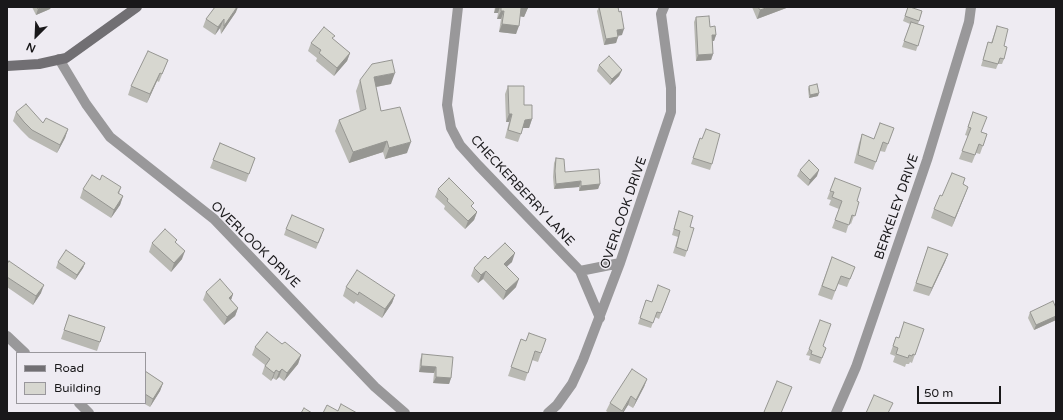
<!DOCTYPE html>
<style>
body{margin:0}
#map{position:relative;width:1063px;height:420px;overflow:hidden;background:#eeebf2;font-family:"Varela Round",sans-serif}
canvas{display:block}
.frame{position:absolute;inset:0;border:8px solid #19181a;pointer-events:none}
.legend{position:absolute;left:16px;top:352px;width:130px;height:52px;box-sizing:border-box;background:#eeebf2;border:1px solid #99979c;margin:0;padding:5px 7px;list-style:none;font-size:12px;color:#19181a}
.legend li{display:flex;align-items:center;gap:8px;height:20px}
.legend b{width:20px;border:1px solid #99979c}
.north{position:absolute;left:16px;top:16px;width:40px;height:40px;-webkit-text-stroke:3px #eeebf2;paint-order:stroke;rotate:204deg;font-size:11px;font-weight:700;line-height:16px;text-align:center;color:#19181a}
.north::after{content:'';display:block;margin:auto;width:14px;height:18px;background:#19181a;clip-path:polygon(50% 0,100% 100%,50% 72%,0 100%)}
.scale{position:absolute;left:917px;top:386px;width:84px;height:18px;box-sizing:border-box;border:2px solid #19181a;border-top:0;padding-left:5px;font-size:12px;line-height:14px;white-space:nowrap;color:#19181a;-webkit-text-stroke:3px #eeebf2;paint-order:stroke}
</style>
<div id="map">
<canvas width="1063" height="420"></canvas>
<div class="frame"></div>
<ul class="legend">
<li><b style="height:5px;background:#716f73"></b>Road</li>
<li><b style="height:11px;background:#d7d7d0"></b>Building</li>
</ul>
<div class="north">N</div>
<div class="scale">50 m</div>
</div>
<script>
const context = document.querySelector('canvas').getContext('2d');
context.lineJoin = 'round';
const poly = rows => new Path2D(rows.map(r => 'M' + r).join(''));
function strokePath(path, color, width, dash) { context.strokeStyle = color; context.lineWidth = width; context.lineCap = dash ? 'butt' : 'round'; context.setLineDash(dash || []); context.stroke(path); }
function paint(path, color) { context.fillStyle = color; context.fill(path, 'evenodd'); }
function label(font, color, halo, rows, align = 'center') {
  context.font = font + ' "Varela Round",sans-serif'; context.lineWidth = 3; context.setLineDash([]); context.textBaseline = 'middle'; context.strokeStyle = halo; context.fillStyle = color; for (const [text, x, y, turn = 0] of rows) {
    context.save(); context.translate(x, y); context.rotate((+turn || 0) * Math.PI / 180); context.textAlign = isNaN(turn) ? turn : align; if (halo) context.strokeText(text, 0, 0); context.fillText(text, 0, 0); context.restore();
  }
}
const street = poly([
 [458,7,447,105,451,128,460,145,478,165,580,271,600,318],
 [59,59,86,104,110,137,214,219,375,387,405,413],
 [580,271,620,263],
 [7,336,25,353],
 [79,403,89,413],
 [548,413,557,405,572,384,583,360,620,263,671,112,671,88,661,14,664,7],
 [836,413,856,367,927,160,969,22,971,7]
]);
const secondary = poly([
 [7,66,39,64,66,58,137,7]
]);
const wall = poly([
 [32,7,51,7,50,9,36,15],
 [495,7,528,7,524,17,520,16,516,34,499,32,501,19,497,19,498,13,494,13],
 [599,7,618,7,622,35,618,36,616,43,604,45,597,11],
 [752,7,789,7,757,19],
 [908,7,922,11,918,24,924,26,916,51,902,47,910,24,903,21],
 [236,12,221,34,220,28,215,35,203,27,206,19],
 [696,17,710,27,716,35,714,41,712,41,713,54,711,60,696,61,694,22],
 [997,26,1004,46,1004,59,1002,64,998,64,996,69,981,66,988,42,991,43],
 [333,39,350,53,347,61,334,76,316,61,317,58,308,51,311,43],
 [168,60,159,82,157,81,147,103,128,95,131,86],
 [599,65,622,70,619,76,610,85,597,71],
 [360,80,391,84,376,87,381,111,407,153,385,159,383,152,349,163,335,131,339,120,360,111,356,91],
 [508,86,524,105,532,119,529,128,523,128,518,142,505,138,509,122,506,122,505,94],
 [809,86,818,96,809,98,808,89],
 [16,112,43,123,68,129,65,138,57,153,29,138,21,130,13,121],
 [973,112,981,132,987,134,980,154,976,153,972,163,959,159,968,136,965,135],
 [894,128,885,152,880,151,873,170,854,163,859,143,862,134,874,139],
 [700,138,712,164,710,170,691,164],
 [220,143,255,158,246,182,210,168],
 [556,158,565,172,600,184,598,189,579,191,579,187,554,189,553,177,554,163],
 [800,170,817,176,808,186,797,176],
 [835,178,857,201,859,202,851,224,849,223,846,233,832,228,839,209,829,205,831,200,827,199],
 [965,178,963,184,968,187,952,227,931,218,934,209,942,196],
 [100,180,121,187,119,194,123,196,120,205,111,218,80,198,83,189],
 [438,189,472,207,477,212,474,220,465,229,444,209,445,206,435,197],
 [677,217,690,227,687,251,685,257,673,253,678,237,672,235],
 [286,229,322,235,316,249,284,235],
 [152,243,176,243,182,259,171,272,149,252],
 [928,247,948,254,945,262,929,296,913,291],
 [832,257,855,267,847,287,838,284,832,300,818,295],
 [488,259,512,262,507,266,516,287,503,300,483,279,478,283,471,276,474,268],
 [58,262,85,263,83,268,75,280,56,268],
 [7,264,41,293,33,305,7,287],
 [346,287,395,295,392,303,382,318,356,301,354,304,343,296],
 [670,290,659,319,655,317,651,328,638,324,646,300,652,302],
 [206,292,233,294,231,300,238,308,235,316,224,325,203,300],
 [1056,308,1056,320,1034,330,1028,318,1030,312],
 [69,315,105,327,97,351,61,339],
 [924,329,912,363,910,362,909,364,906,364,905,367,893,362,895,356,890,354,896,337,899,338],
 [521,339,526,341,546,339,538,362,532,360,525,381,508,376],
 [282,344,301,355,298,364,284,381,279,377,276,380,273,378,271,381,262,374,265,365,252,355,255,347],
 [823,346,826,348,820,364,809,360,810,356,806,355,809,349],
 [422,354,451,378,449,384,433,383,434,373,419,372,420,360],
 [145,371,163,383,160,391,150,407,143,403,145,403],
 [647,379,644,387,633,408,628,405,623,413,609,413,606,411,610,403]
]);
const shadedWall = poly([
 [44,7,51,7,50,9,36,15,38,9],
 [237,7,238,7,236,12,221,34,224,26],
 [496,7,500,7,498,13,494,13],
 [769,7,789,7,757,19,760,10],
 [521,8,528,8,524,17,518,16],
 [501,11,504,11,501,19,497,19],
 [224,19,220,28,215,35,218,27],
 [502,24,519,26,516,34,499,32],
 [624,29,622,35,615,36,617,30],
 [712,35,716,35,714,41,710,41],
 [618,37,616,43,604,45,606,39],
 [350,53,347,61,334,76,337,68],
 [713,54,711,60,696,61,698,55],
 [622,70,619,76,610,85,612,79],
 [160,73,157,81,147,103,150,94],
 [395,73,391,84,370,88,374,77],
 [819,93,818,96,809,98,810,95],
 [509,114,512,114,509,122,506,122],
 [532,119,529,128,522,128,525,120],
 [68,129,65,138,57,153,60,145],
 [387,141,383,152,349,163,353,152],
 [411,142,407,153,385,159,389,148],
 [819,170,817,176,808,186,810,180],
 [581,181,579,187,554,189,556,184],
 [600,184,598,189,579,191,581,186],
 [968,187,965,195,952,227,955,218],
 [123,196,120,205,111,218,114,210],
 [477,212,474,220,465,229,468,221],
 [185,251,182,259,171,272,174,263],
 [515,253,512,262,501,272,504,264],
 [948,254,945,262,929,296,932,288],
 [85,263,83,268,75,280,77,275],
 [486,271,483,279,478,283,481,275],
 [519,279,516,287,503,300,506,291],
 [44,285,41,293,33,305,36,296],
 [233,294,230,303,229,298],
 [395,295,392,303,382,318,385,309],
 [238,308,235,316,224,325,227,317],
 [1056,316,1056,320,1034,330,1036,325],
 [301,355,298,364,284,381,287,373],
 [421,366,436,367,434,373,419,372],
 [282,369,279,377,276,380,279,372],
 [276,370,273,378,271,381,274,373],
 [436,377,451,378,449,384,433,383],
 [647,379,644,387,633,408,636,400],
 [163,383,160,391,150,407,153,399],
 [631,396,628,405,623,413,622,413]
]);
const building = poly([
 [37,7,44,7,38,9,37,7],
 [215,7,237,7,224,26,224,19,218,27,206,19,215,7],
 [501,7,528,7,528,8,521,8,519,26,502,24,504,11,501,11,501,7],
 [599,7,618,7,619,12,621,11,624,29,617,30,618,37,606,39,599,7],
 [758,7,769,7,760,10,758,7],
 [908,7,910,7,922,11,919,21,905,16,908,7],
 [709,16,710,27,715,26,716,35,712,35,713,54,698,55,696,17,709,16],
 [911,22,924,26,918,46,904,41,911,22],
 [997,26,1008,29,1004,46,1007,47,1004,59,1000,58,998,64,983,60,988,42,992,43,997,26],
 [324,27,335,36,332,38,350,53,337,68,319,53,321,50,311,43,324,27],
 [148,51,168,60,162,74,160,73,150,94,131,86,148,51],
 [609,56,622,70,612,79,599,65,609,56],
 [392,60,395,73,374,77,381,111,400,107,411,142,389,148,387,141,353,152,339,120,366,109,360,80,372,64,392,60],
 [817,84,819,93,810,95,809,86,817,84],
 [508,86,524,86,524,105,532,105,532,119,525,120,521,134,508,130,512,114,509,114,508,86],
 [26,104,43,123,46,118,68,129,60,145,32,130,24,122,16,112,26,104],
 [973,112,987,117,981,132,987,134,983,146,979,144,975,155,962,151,971,128,968,127,973,112],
 [880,123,894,128,888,144,883,142,876,162,858,155,862,134,874,139,880,123],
 [706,129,720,134,712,164,693,158,700,138,702,139,706,129],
 [220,143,255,158,249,174,213,160,220,143],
 [556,158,564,159,565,172,599,169,600,184,581,186,581,181,556,184,555,171,556,158],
 [809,160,819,170,810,180,800,170,809,160],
 [952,173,965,178,963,184,968,187,955,218,934,209,940,195,942,196,952,173],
 [92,175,100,180,102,175,121,187,118,193,123,196,114,210,83,189,92,175],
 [449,178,474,203,471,206,477,212,468,221,447,201,448,199,438,189,449,178],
 [835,178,861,188,857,201,859,202,855,216,852,215,849,225,835,220,842,201,832,197,834,192,830,191,835,178],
 [679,211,693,216,690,227,694,228,687,251,676,247,680,231,674,229,679,211],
 [292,215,324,229,318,243,286,229,292,215],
 [165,229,177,240,175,242,185,251,174,263,152,243,165,229],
 [505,243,515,253,504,264,519,279,506,291,486,271,481,275,474,268,485,256,488,259,505,243],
 [928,247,948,254,932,288,916,283,928,247],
 [66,250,85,263,77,275,58,262,66,250],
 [832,257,855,267,850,279,841,276,835,291,822,286,832,257],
 [9,261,44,285,36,296,7,277,7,264,9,261],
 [357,270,395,295,385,309,359,292,358,295,346,287,357,270],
 [220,279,233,294,229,298,238,308,227,317,206,292,220,279],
 [658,285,670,290,661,313,657,312,653,323,640,318,646,300,652,302,658,285],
 [1053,301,1056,308,1056,316,1036,325,1030,312,1053,301],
 [69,315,105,327,100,342,64,330,69,315],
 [820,320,831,324,823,346,826,348,822,358,811,354,812,351,809,349,820,320],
 [904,322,924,329,915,355,913,354,912,356,909,355,908,358,896,354,898,348,893,346,896,337,899,338,904,322],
 [267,332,282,344,285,342,301,355,287,373,282,369,279,372,276,370,274,373,265,366,270,359,255,347,267,332],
 [529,333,546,339,541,353,535,351,528,373,511,367,521,339,526,341,529,333],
 [422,354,453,357,451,378,436,377,436,367,421,366,422,354],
 [632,369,647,379,636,400,631,396,622,411,610,403,632,369],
 [145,371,163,383,153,399,145,394,145,371],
 [777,381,792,387,781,413,767,413,764,412,777,381],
 [874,395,893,403,888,413,866,413,874,395],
 [341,404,357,413,323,413,327,405,338,411,341,404],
 [304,408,312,413,301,413,304,408]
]);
const streetNames = [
 ["CHECKERBERRY LANE",522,191,47],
 ["BERKELEY DRIVE",897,207,-71],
 ["OVERLOOK DRIVE",624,213,-71],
 ["OVERLOOK DRIVE",255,245,44]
];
strokePath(street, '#99989a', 10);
strokePath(secondary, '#716f73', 10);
paint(wall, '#b9b9b3');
paint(shadedWall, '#969692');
paint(building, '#d7d7d0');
strokePath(building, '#969692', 1);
label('13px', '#19181a', '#eeebf2', streetNames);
</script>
